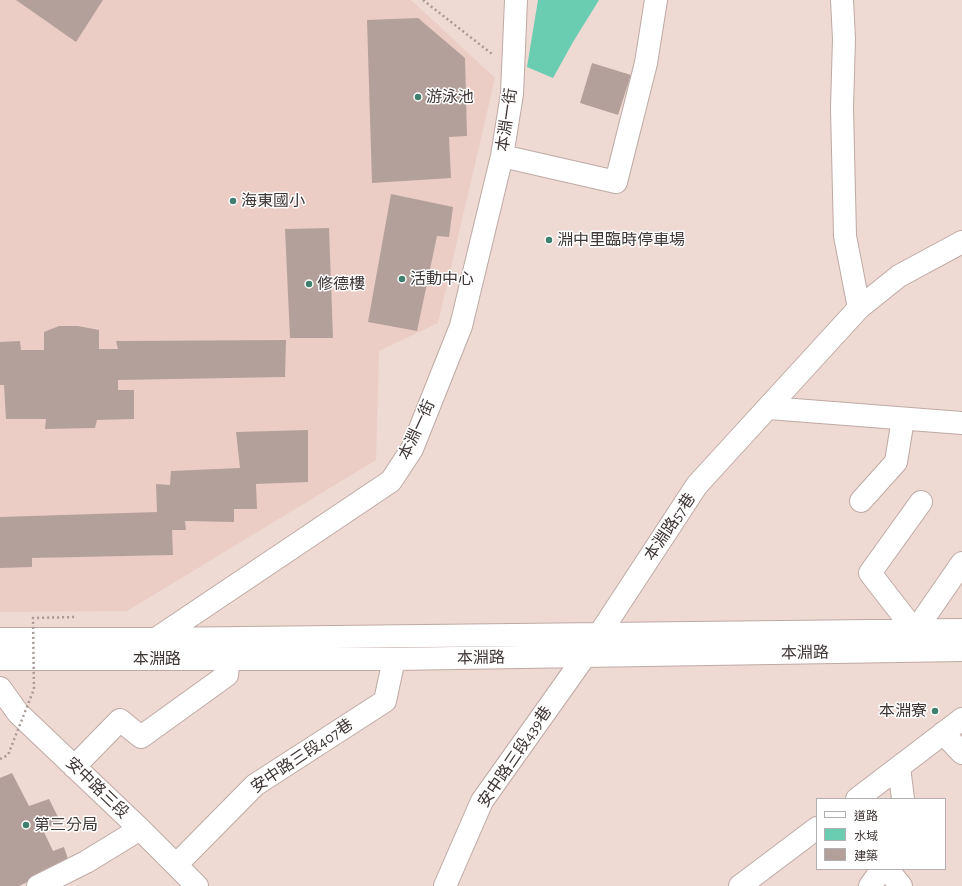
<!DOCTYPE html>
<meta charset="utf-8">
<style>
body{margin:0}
#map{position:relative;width:962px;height:886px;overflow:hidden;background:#eed9d3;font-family:"Alegreya Sans","Noto Sans TC",sans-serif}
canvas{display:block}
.legend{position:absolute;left:816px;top:798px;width:130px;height:72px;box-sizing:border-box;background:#fff;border:1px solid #b2afae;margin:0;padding:5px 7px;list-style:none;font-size:12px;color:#3e3634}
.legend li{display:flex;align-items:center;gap:8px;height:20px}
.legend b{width:20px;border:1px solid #b2afae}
</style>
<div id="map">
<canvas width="962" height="886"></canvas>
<ul class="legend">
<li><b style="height:5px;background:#fff"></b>道路</li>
<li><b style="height:11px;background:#6acdb2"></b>水域</li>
<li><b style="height:11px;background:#b4a09a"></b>建築</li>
</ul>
</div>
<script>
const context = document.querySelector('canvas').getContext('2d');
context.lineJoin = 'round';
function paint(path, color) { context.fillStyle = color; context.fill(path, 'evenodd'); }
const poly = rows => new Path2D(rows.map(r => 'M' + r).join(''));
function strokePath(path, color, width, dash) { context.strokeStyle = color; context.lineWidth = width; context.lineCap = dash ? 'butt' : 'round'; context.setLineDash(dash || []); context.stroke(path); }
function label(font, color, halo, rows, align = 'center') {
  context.font = font + ' "Alegreya Sans","Noto Sans TC",sans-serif'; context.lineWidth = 3; context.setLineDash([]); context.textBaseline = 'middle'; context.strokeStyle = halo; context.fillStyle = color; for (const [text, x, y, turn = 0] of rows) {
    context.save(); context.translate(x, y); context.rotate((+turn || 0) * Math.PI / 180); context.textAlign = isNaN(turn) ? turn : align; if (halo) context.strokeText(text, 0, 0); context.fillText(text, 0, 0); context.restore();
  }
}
const built = poly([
 [0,0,411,0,495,78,438,323,379,351,376,460,127,611,0,612]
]);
const water = poly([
 [538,0,599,0,573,42,553,78,527,67]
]);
const building = poly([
 [16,0,103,0,76,42],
 [418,18,465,58,467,136,449,137,451,178,372,183,367,20],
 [592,63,631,75,618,115,580,103],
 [391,194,453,207,449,237,437,236,417,331,368,322],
 [329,228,333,338,290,338,285,229],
 [59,326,78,326,99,330,99,349,118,349,116,341,286,340,285,377,118,380,118,390,134,390,134,419,97,420,95,428,45,429,46,419,6,419,4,385,0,385,0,342,20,341,21,350,44,350,44,332],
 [308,430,308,482,256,484,257,509,234,509,234,522,185,521,186,530,172,530,173,555,32,558,32,567,0,568,0,517,157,512,156,484,170,485,171,471,240,468,236,432],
 [12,773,29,806,49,799,60,821,43,830,53,851,64,847,69,862,19,886,0,886,0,778]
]);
const path = poly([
 [423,0,492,54]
]);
const minor = poly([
 [842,0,844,39,842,108,845,236,859,308],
 [502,156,616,182,646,63,656,0],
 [769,408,962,423],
 [861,501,896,462,903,419],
 [921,502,870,573,915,631,962,563],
 [0,639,155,639,962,630],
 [153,641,391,481,412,449,461,326,502,156,512,94,516,0],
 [0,659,394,659,962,650],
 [0,688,18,713,140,829,197,886],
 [943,733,962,753],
 [74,767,120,720,141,737,227,675,229,659],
 [899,767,903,799],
 [857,799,962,719],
 [176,865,255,785,385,701,394,659],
 [887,869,901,886],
 [38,886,86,862,140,829],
 [445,886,482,801,585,656,697,485,859,308,899,276,962,242],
 [740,886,817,828],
 [870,886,882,869]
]);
const pathBridge = poly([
 [0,759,8,755,34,689,33,618,75,617]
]);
const markers = [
 [418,97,4,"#3f7f6e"],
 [233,201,4,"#3f7f6e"],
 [549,240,4,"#3f7f6e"],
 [402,279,4,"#3f7f6e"],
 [309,284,4,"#3f7f6e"],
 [935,711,4,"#3f7f6e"],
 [26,825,4,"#3f7f6e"]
];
const poiNames = [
 ["游泳池",426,97],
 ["海東國小",241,201],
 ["淵中里臨時停車場",557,240],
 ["活動中心",410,279],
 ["修德樓",317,284],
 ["本淵寮",927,711,"right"],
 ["第三分局",34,825]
];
const streetNames = [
 ["本淵一街",507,120,-82],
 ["本淵一街",417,430,-65],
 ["本淵路57巷",670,527,-56],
 ["本淵路",805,653,-1],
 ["本淵路",481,658,-1],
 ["本淵路",157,659],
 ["安中路三段407巷",302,756,-34],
 ["安中路三段439巷",515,757,-56],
 ["安中路三段",97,788,44]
];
paint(built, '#ebcdc5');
paint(water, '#6acdb2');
paint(building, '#b4a09a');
strokePath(minor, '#beaaa4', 24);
strokePath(path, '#a89894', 2.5, [2, 3]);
strokePath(minor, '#fff', 22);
strokePath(pathBridge, '#a89894', 2.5, [2, 3]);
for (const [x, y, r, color] of markers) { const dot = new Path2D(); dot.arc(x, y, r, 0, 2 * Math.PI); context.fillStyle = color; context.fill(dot); strokePath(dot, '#fff', 1.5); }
label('16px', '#3e3634', '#fff', poiNames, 'left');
label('16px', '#3e3634', '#fff', streetNames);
</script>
